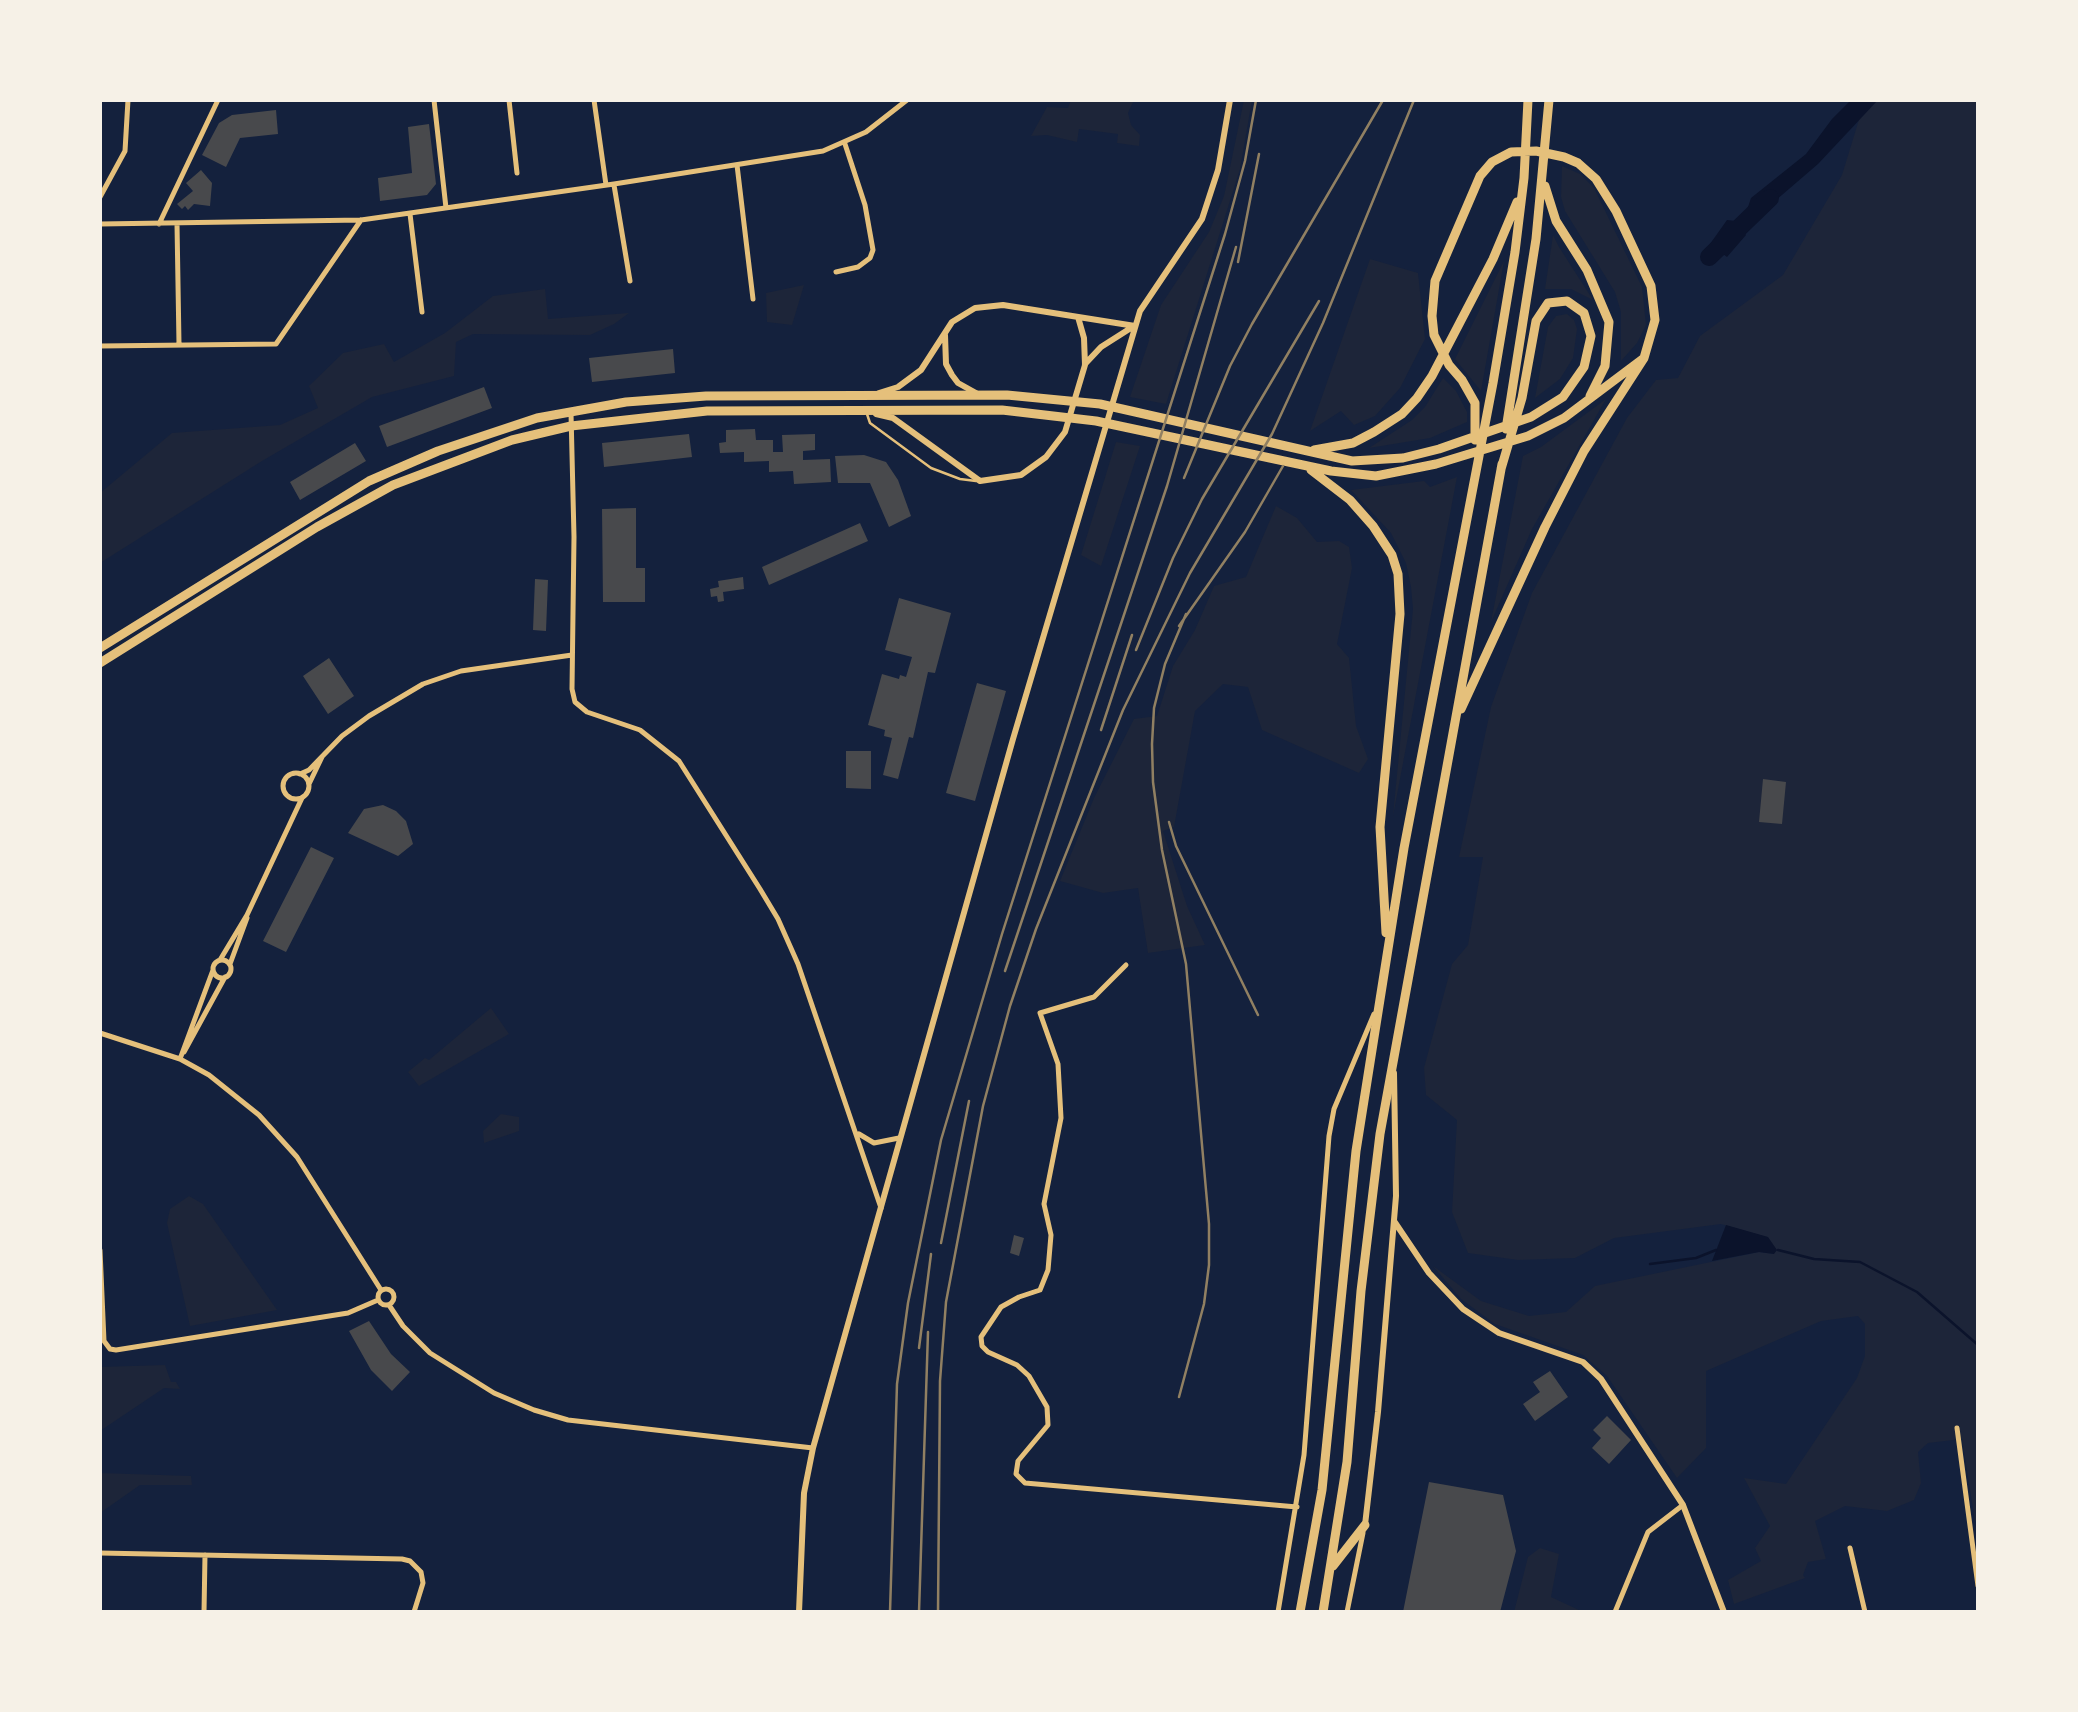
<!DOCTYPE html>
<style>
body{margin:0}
#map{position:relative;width:2078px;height:1712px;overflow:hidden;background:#14213d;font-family:"PT Serif",serif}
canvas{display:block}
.frame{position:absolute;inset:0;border:102px solid #f6f1e7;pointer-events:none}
</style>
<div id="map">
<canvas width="2078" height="1712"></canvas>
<div class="frame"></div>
</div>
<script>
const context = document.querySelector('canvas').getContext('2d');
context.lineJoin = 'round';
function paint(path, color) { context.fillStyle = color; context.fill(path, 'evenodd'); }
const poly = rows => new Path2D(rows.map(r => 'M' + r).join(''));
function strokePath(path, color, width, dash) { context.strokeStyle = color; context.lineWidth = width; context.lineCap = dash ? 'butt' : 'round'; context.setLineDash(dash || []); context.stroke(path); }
const green = poly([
 [1071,100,1134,100,1128,113,1131,125,1140,135,1139,146,1117,143,1118,134,1079,129,1077,142,1047,135,1031,136,1047,107,1068,108],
 [1244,100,1252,100,1240,169,1166,404,1130,397,1161,305,1209,232,1224,196],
 [1865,100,1978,100,1978,1520,1975,1521,1962,1439,1928,1443,1918,1452,1921,1483,1914,1500,1887,1511,1845,1506,1815,1521,1826,1559,1808,1562,1803,1575,1805,1578,1734,1604,1728,1580,1761,1561,1755,1548,1770,1526,1744,1478,1786,1484,1857,1378,1865,1356,1865,1324,1858,1316,1821,1321,1706,1371,1706,1448,1677,1478,1607,1376,1583,1355,1495,1324,1461,1299,1433,1266,1481,1301,1529,1316,1566,1312,1595,1286,1759,1252,1774,1254,1767,1237,1721,1224,1614,1238,1575,1258,1518,1260,1468,1253,1452,1212,1457,1120,1426,1095,1424,1068,1452,964,1468,945,1483,857,1459,857,1491,707,1532,593,1627,418,1656,380,1678,378,1700,336,1783,275,1842,175],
 [1562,166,1580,174,1594,188,1642,287,1646,325,1637,343,1621,361,1621,312,1615,292,1565,211,1561,197],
 [1553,235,1559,247,1593,300,1571,289,1545,289],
 [1370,259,1418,273,1425,339,1400,388,1375,416,1354,425,1341,411,1310,431],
 [1504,261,1481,391,1455,359],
 [804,285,792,325,767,322,766,293],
 [545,289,548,319,629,313,614,324,590,335,473,334,456,342,454,376,372,397,262,461,100,563,100,493,172,433,280,425,318,408,309,386,343,353,384,344,394,362,445,333,493,296],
 [1567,314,1574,320,1577,329,1573,358,1560,379,1535,398,1548,327,1556,316],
 [1443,378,1456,391,1467,412,1467,422,1430,438,1369,448,1412,420,1425,407],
 [1606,399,1532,529,1491,622,1523,456,1541,447],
 [1116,442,1140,446,1101,566,1081,555],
 [1457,477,1393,816,1413,609,1411,587,1406,563,1391,533,1351,490,1424,481,1430,487],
 [1276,506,1297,518,1317,542,1339,541,1349,547,1352,568,1337,644,1349,658,1356,726,1368,759,1359,773,1262,730,1248,687,1223,684,1195,711,1174,827,1163,831,1187,906,1205,945,1148,953,1138,888,1103,893,1060,881,1094,798,1134,719,1157,716,1173,666,1195,630,1214,586,1246,577],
 [491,1008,509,1034,419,1086,408,1072,425,1058,429,1060],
 [501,1114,519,1117,519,1131,484,1143,483,1131],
 [189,1196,203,1204,277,1310,190,1326,167,1223,170,1209],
 [165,1365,171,1382,176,1382,180,1389,164,1388,100,1431,100,1367],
 [100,1473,191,1476,192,1485,140,1485,100,1513],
 [1540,1548,1559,1554,1551,1597,1583,1612,1514,1612,1528,1557]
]);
const water = poly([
 [1851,100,1878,100,1818,164,1761,213,1747,210,1751,198,1806,154,1832,119],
 [1727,220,1736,221,1746,235,1727,257,1710,244],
 [1726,1225,1768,1237,1777,1250,1774,1254,1759,1252,1712,1261]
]);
const stream = poly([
 [1778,1250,1814,1259,1860,1262,1917,1292,1978,1345],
 [1650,1264,1696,1258,1716,1250]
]);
const river = poly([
 [1709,257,1770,198]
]);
const building = poly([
 [276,110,278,134,240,138,226,167,202,155,219,123,232,115],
 [429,124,436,184,427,195,380,201,378,178,412,173,408,127],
 [201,170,212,183,210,206,194,204,188,210,185,206,182,209,177,204,193,191,186,183],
 [673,349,675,373,592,382,589,358],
 [484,387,492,408,387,447,379,426],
 [755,429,756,440,773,440,773,452,783,452,782,435,815,434,815,450,803,451,803,460,830,459,831,482,794,484,793,471,769,472,769,461,744,462,744,452,720,453,719,443,726,442,726,430],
 [689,434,692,457,604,467,602,443],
 [355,443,366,461,300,500,290,482],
 [864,455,886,462,898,480,911,516,889,527,870,483,838,483,835,456],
 [636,508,636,568,645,568,645,602,603,602,602,509],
 [860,523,868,541,769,585,762,567],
 [743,577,744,589,723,592,724,601,718,602,717,596,711,597,710,589,719,587,718,581],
 [535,579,548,580,546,631,533,630],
 [899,598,951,613,935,673,928,672,913,738,909,737,898,779,883,775,892,738,884,736,885,730,868,725,882,674,899,679,900,675,906,677,912,657,885,650],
 [329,658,354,696,328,714,303,676],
 [977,683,1006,691,975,801,946,793],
 [846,751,871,751,871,789,846,788],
 [1763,779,1786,782,1782,824,1759,822],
 [383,805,396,811,406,821,413,844,398,856,348,833,364,809],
 [311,847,334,858,286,952,263,941],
 [1014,1235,1024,1238,1019,1256,1010,1253],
 [369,1321,391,1354,410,1372,392,1391,371,1370,349,1331],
 [1550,1371,1568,1397,1535,1421,1523,1404,1540,1392,1533,1382],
 [1607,1416,1631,1440,1609,1464,1592,1448,1601,1438,1593,1430],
 [1429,1482,1503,1495,1516,1551,1500,1612,1403,1612]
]);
const service = poly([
 [867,414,870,423,931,468,960,479,976,481]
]);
const minor = poly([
 [434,100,446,208],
 [509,100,517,173],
 [594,100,606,185],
 [737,165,753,299],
 [614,185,630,281],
 [100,197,125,151,128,100],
 [410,214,422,312],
 [100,224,361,220,614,184,823,151,866,132,907,100],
 [159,224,218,100],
 [177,224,179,344],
 [836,272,858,267,870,258,873,250,865,205,845,144],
 [100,346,276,344,361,220],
 [571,413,574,537,572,689,575,702,587,712,640,730,679,761,760,889,778,919,798,964,881,1208],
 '283 786a13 13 0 1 1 26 0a13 13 0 1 1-26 0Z',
 [300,774,309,770,342,736,369,716,423,684,461,671,572,655],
 [309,784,322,757],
 [220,960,247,915,302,798],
 '213 969a9 9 0 1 1 18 0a9 9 0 1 1-18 0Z',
 [230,964,247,918],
 [1126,965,1094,997,1040,1013,1058,1064,1061,1118,1044,1204,1051,1235,1048,1270,1040,1290,1019,1297,1001,1307,981,1337,982,1346,988,1352,1017,1365,1029,1376,1047,1407,1048,1425,1018,1461,1016,1474,1025,1483,1297,1507],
 [100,1033,180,1059,209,1075,259,1115,297,1157,381,1290],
 [184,1052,225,977],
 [180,1059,213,970],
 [859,1134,874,1143,899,1138],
 [100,1250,104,1341,110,1349,116,1350,348,1313,378,1300],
 '378 1297a8 8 0 1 1 16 0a8 8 0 1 1-16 0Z',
 [389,1305,403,1326,430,1353,494,1393,534,1410,568,1420,813,1448],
 [1957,1428,1978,1586],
 [1850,1548,1865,1612],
 [100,1553,402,1559,410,1561,421,1572,423,1583,414,1612],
 [204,1612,205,1555],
 [1278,1612,1304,1455,1329,1136,1334,1109,1374,1014],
 [1347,1612,1363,1533],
 [1615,1612,1648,1532,1683,1505]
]);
const tertiary = poly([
 [945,335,946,364,952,375,958,383,976,393],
 [1085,364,1101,347,1134,326],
 [879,393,898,387,921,370,952,322,975,308,1003,305,1135,326],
 [876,414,893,418,980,481,1021,475,1046,457,1065,432,1085,365,1084,338,1078,317],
 [1394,1221,1429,1273,1463,1309,1499,1333,1583,1362,1601,1379,1683,1505,1724,1612],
 [1365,1525,1378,1412,1396,1196,1394,1073],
 [799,1612,804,1493,813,1448,1013,739,1140,311,1202,219,1218,170,1230,100]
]);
const primary = poly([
 [1545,186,1556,221,1587,270,1609,322,1605,366,1590,396],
 [1506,429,1536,239,1549,100],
 [1314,450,1353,443,1374,432,1402,414,1417,398,1432,376,1493,259,1517,202],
 [1311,470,1350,500,1373,526,1392,555,1398,574,1400,614,1380,827,1386,933],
 [100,648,369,481,438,451,537,418,626,402,706,396,1007,395,1100,404,1352,461,1403,458,1439,449,1531,417,1563,397,1584,367,1591,336,1584,313,1567,301,1548,303,1536,321,1522,398,1501,469],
 [100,663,317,527,393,485,512,440,571,426,707,411,1002,410,1096,421,1331,471,1376,476,1436,464,1528,436,1564,418,1644,358],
 [1461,709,1545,527,1584,451,1644,358,1655,320,1651,286,1616,211,1596,179,1578,163,1564,157,1536,151,1511,152,1492,162,1480,176,1435,281,1432,316,1434,335,1449,365,1462,380,1475,403,1475,440],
 [1333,1566,1365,1525],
 [1300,1612,1322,1490,1356,1151,1404,848,1493,383,1515,252,1524,178,1528,100],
 [1323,1612,1347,1462,1361,1291,1380,1134,1502,464]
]);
const rail = poly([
 [1238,262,1259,154],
 [1184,478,1230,366,1252,324,1383,100],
 [1179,626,1245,532,1283,466],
 [1136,650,1173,558,1202,499,1319,301],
 [1101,730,1132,635],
 [1169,822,1176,846,1258,1015],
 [1005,971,1167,486,1236,247],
 [941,1243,969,1101],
 [919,1348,931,1254],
 [1179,1397,1204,1304,1209,1265,1209,1224,1186,964,1162,850,1153,782,1152,744,1154,708,1165,664,1186,614],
 [890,1612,897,1384,908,1303,941,1140,1002,934,1225,234,1245,161,1256,100],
 [919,1612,928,1332],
 [938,1612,940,1381,946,1302,983,1106,1010,1006,1036,929,1123,710,1190,573,1272,434,1323,323,1414,100]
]);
paint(green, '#1d2539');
paint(water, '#0b132b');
strokePath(stream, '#0b132b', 2.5);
strokePath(river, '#0b132b', 18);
paint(building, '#48494c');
strokePath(service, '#e5c07b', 2.5);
strokePath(minor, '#e5c07b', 5);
strokePath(tertiary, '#e5c07b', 6);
strokePath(primary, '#e5c07b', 9);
strokePath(rail, '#918062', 2.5);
</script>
